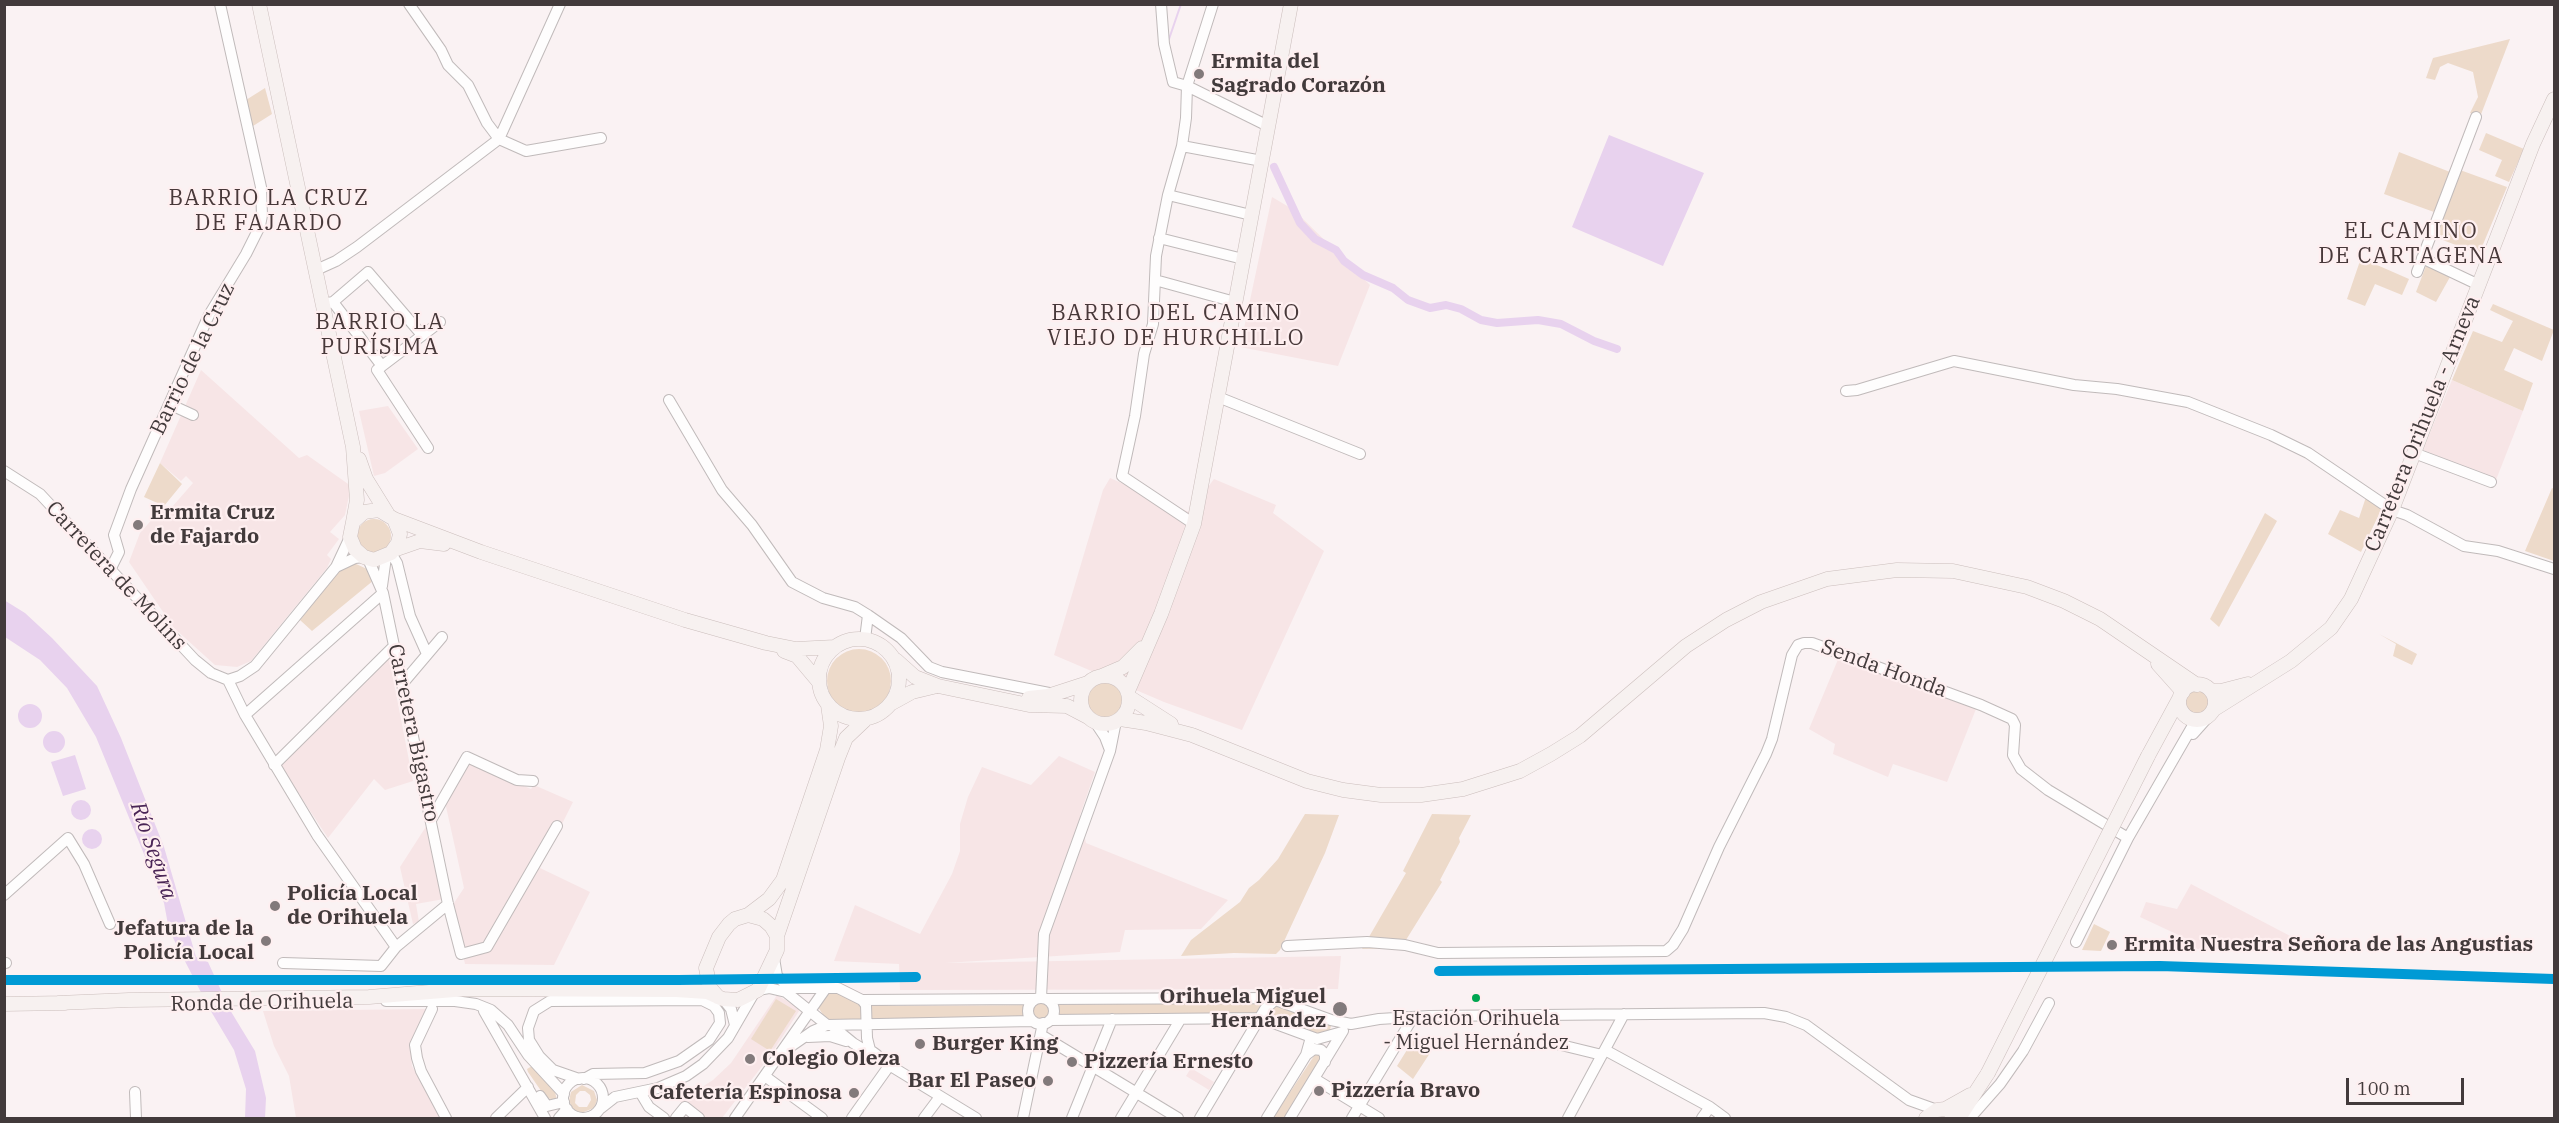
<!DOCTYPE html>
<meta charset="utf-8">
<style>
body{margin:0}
#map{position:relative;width:2559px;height:1123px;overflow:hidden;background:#faf2f3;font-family:"IBM Plex Serif",serif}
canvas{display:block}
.frame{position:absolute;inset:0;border:6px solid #423a3b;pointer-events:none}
.scale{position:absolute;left:2346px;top:1078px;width:118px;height:27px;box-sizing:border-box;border:3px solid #423a3b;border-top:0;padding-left:8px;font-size:18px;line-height:21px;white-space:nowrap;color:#423a3b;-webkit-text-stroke:4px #feeff0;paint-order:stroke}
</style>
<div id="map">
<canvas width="2559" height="1123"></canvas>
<div class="frame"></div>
<div class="scale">100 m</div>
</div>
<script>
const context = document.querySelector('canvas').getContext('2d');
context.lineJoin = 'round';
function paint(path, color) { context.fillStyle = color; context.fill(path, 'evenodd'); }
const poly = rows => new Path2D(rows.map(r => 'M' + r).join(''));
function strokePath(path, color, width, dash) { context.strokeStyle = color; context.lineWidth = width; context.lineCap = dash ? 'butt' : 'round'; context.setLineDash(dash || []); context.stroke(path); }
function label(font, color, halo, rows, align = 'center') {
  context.font = font + ' "IBM Plex Serif",serif'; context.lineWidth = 4.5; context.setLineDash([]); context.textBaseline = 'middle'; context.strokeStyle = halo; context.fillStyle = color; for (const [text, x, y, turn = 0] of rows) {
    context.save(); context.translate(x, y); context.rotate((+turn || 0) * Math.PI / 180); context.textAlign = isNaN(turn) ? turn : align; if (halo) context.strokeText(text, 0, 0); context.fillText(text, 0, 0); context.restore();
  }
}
const built = poly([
 [1272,197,1294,210,1370,285,1338,366,1240,347],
 [201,370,299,458,307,455,351,486,345,515,330,532,339,539,327,555,331,559,327,568,251,661,237,667,215,665,174,628,129,562,140,533,164,506,172,507,193,483,186,476,181,481,160,463],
 [2452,380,2523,411,2496,480,2423,450],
 [388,406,418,449,385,473,374,476,359,411],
 [1110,478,1189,512,1214,479,1276,505,1273,513,1324,551,1242,730,1164,702,1054,655,1103,490],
 [389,657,413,781,385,790,374,779,328,838,279,764],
 [1839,657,1976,709,1947,782,1893,764,1888,777,1833,754,1835,744,1809,729],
 [1059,756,1095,772,1080,815,1086,843,1228,900,1201,929,1125,930,1120,952,945,963,1341,956,1338,989,900,990,899,964,834,961,855,905,920,934,952,874,960,851,960,824,968,797,982,767,1031,785],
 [467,762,531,789,534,785,573,802,540,868,590,892,554,965,465,964,452,906,464,888,445,802],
 [427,825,444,899,416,904,419,922,413,924,400,867],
 [2191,884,2294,938,2290,950,2187,949,2189,940,2140,917,2146,902,2177,909],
 [777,995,799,1008,799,1011,770,1056,722,1118,702,1118,677,1099,693,1093,713,1080,731,1063],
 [429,1009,410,1043,412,1066,442,1118,296,1118,289,1076,274,1046,263,1011],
 [1191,1068,1214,1082,1209,1090,1186,1076]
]);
const green = poly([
 [2510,39,2480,117,2470,113,2478,97,2473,72,2448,63,2440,67,2435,80,2426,78,2433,58],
 [265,88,272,114,253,126,246,100],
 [2486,133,2524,149,2509,182,2495,176,2502,160,2479,150],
 [2399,152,2450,172,2434,212,2384,194],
 [2460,170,2507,187,2479,254,2435,237],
 [2361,258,2409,279,2402,295,2375,284,2365,306,2347,299],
 [2426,266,2450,277,2436,302,2416,292],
 [2493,304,2554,330,2542,361,2514,348,2504,370,2533,383,2523,411,2452,380,2473,331,2502,342,2513,321,2490,310],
 [160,463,182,484,164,506,144,497],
 [2552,488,2554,489,2554,561,2525,551],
 [2366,497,2382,508,2361,552,2328,534,2340,510,2359,518],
 [2265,513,2277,521,2219,627,2210,619],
 '357 536a17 17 0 1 1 34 0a17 17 0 1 1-34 0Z',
 [354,563,367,569,374,580,312,631,300,620,342,567],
 [2379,634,2417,654,2412,665,2393,656,2396,644],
 '827 681a32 32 0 1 1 64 0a32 32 0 1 1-64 0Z',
 '1088 700a17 17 0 1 1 34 0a17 17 0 1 1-34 0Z',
 '2185 702a12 12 0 1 1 24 0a12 12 0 1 1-24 0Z',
 [1305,814,1339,815,1325,853,1280,950,1276,954,1234,953,1181,956,1191,940,1240,902,1249,888,1259,880,1278,859],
 [1432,814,1471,815,1459,838,1460,842,1440,880,1442,882,1401,948,1362,949,1406,873,1403,871],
 [2094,924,2110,932,2101,951,2082,950],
 [832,991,857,1003,897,1006,1035,1005,1042,1002,1047,1005,1263,1002,1262,1005,1279,1006,1333,1018,1328,1038,1274,1018,827,1021,818,1007,824,997],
 [776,999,796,1011,770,1051,751,1039],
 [1415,1037,1430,1053,1413,1079,1397,1066],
 [1316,1053,1322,1057,1286,1118,1273,1118],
 [532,1066,554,1088,557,1100,546,1098,528,1072,527,1069],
 [582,1085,594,1091,597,1100,594,1108,581,1113,573,1109,569,1101,571,1092],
 [580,1091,585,1091,590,1095,591,1100,587,1107,579,1107,575,1103,576,1095]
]);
const water = poly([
 [1609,135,1704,173,1663,266,1572,227],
 [4,600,25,613,52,638,97,686,121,738,164,847,196,957,208,962,230,1010,255,1051,266,1098,265,1118,245,1118,246,1089,234,1050,209,1008,169,930,164,903,96,737,67,688,40,660,5,637],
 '18 716a12 12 0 1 1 24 0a12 12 0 1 1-24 0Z',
 '43 742a11 11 0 1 1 22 0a11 11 0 1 1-22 0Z',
 [75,755,86,789,63,796,51,762],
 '71 810a10 10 0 1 1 20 0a10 10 0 1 1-20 0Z',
 '82 839a10 10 0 1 1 20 0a10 10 0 1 1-20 0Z'
]);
const stream = poly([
 [1169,39,1181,4]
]);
const canal = poly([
 [1274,167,1300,223,1315,239,1336,250,1344,261,1363,275,1393,288,1408,300,1430,308,1446,305,1461,309,1481,320,1497,323,1538,320,1561,324,1594,341,1617,349]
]);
const minor = poly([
 [409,4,441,50,448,65,468,85,487,123,499,139,526,151,601,138],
 [1161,4,1164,44,1173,82,1187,86,1268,126],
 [1182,146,1262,161],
 [1168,195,1251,215],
 [1159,238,1243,259],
 [2422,258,2479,285],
 [316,270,336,261,357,247,499,139,560,4],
 [2417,272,2476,117],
 [1155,280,1235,302],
 [333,302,368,272,422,335],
 [323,304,333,302,382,366,377,370,428,448],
 [382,366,440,322],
 [1846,391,1857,390,1954,361,2074,385,2117,389,2188,402,2271,435,2308,453,2392,510,2407,515,2464,546,2498,551,2554,569],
 [1218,397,1360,454],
 [669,400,722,490,752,525,792,582,823,598,855,607,868,615,901,638,929,667,942,672,1049,693],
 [169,404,193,415],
 [2414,453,2491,482],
 [4,471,40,494,195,660,211,673,228,680,240,676,255,666,336,567,350,537],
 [1194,524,1122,476,1135,416,1144,354,1153,324,1156,256,1168,195,1182,146,1186,118,1187,86,1213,4],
 [391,553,397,563,410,616,427,654],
 [368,559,383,593,448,904,461,954,487,947,557,826],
 [336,567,355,558,364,557],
 [110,570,119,552,114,535,131,489,209,315,246,254,260,226,262,215,261,187,220,4],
 [382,586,386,557],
 [865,639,868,615],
 [228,680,245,715,317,835,396,947],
 [403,683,442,637],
 [245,715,383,593],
 [1095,722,1105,737,1110,750],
 [2193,734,2210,715],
 [274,765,394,646],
 [431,820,467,757,517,780,533,781],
 [4,895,68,838,84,864,110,924],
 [2076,942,2128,838,2196,720],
 [1287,946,1367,942,1405,945,1438,953,1666,951,1673,945,1683,929,1719,847,1766,754,1772,739,1792,655,1798,645,1804,643,1812,643,1981,705,2012,719,2015,725,2013,755,2021,769,2048,790,2128,838],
 [774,958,777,976,790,988,838,988,862,1000,1034,999],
 [4,963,6,963],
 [283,963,381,966,396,947,448,904],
 [758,990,769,988,786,992,827,1025,1033,1021],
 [1041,998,1044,934,1110,751,1116,721],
 '1028 1011a13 13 0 1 1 26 0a13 13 0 1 1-26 0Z',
 [723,999,731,1009,735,1025],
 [1046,999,1270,998,1331,1020,1351,1024,1379,1019,1429,1016,1764,1013,1786,1017,1806,1025,1909,1100,1937,1110],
 [862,1000,866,1005,867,1038,870,1050,877,1055],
 [386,1001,455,1001,476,1004,491,1010,508,1025,528,1055,564,1094],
 [432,1009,415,1045,417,1058,421,1071,446,1118],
 [484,1011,545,1118],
 [1050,1020,1260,1018,1317,1039,1342,1032],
 [831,1025,853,1043,976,1118],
 [1041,1035,1178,1118],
 [808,1037,830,1036,846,1041],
 [1557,1044,1602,1055],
 [787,1049,813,1031,827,1025],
 [1605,1050,1710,1107,1725,1118],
 [1306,1055,1314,1049,1321,1050,1325,1054,1325,1062],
 [766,1077,822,1118],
 '563 1098a20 20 0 1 1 40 0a20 20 0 1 1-40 0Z',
 [579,1079,553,1070,539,1056,529,1040,528,1028,534,1011,550,1001,702,1000,714,1006,719,1013,720,1023,709,1040,679,1061,645,1073,593,1074,584,1079],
 [1315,1079,1379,1118],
 [135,1092,136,1118],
 [640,1092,649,1107,664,1118],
 [540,1096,547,1106,564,1102],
 [601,1108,615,1097,658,1088,686,1076,703,1064,728,1038,754,993],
 [496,1118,528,1087],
 [559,1118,567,1109],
 [676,1118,685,1107,699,1118],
 [735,1118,826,988],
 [852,1118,889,1066],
 [924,1118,939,1098],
 [1023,1118,1043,1023],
 [1072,1118,1112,1019],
 [1121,1118,1180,1020],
 [1200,1118,1265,1009,1276,999],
 [1267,1118,1306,1055,1311,1037],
 [1290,1118,1343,1031],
 [1352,1118,1409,1024,1411,1017],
 [1568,1118,1624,1014],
 [1702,1118,1710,1107],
 [1970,1118,2000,1084,2023,1051,2049,1003]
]);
const major = poly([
 [259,4,353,447,357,500,353,522],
 [359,459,366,479,387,513],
 [394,519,400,534,398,543,391,553,374,560,364,557,355,549,350,537,353,522,364,512,379,510,394,519,481,552,685,620,766,643,796,649,835,647],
 [394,550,420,541,444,544],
 '819 679a40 40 0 1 1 80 0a40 40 0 1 1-80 0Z',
 [784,651,797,656,818,681],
 [896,660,915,677,938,686,1029,705,1067,706,1088,717],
 [2158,664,2183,692],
 [1102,676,1123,667,1142,648],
 '1081 700a24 24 0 1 1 48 0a24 24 0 1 1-48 0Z',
 '2179 702a18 18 0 1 1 36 0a18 18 0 1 1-36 0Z',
 [1128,691,1161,614,1194,524,1291,4],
 [2211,691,2221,691,2248,684],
 [1129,697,1171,724],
 [1029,698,1048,696,1088,683],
 [892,703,912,692,937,686],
 [2213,710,2291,661,2331,628,2351,599,2392,510,2533,144,2554,99],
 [1120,719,1146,723,1192,735,1307,781,1343,790,1381,795,1421,795,1463,789,1520,771,1551,754,1580,736,1686,646,1726,620,1761,602,1827,579,1897,570,1953,571,2027,587,2064,601,2100,619,2197,685],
 [2148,756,2180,697],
 [748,915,769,899,783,880,827,750,831,726,828,705],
 [777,936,838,758,846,738,865,720],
 [58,1003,129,1000,369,997,466,989,676,990,707,992,718,997,723,999,738,1000,758,990,777,950,777,936,771,926,763,919,748,915,735,919,729,924,719,937,706,968,710,988,718,997],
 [4,1004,66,1003],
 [1945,1109,1970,1095],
 [1926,1118,1937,1110,1945,1109,1951,1112],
 [1959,1118,1988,1073]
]);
const majorBridge = poly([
 [1988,1073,2148,756]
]);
const rail1 = poly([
 [1439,971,2160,966,2554,979],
 [4,980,678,980,916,977]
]);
const markers = [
 [1199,74,6,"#827a7b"],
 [138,525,6,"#827a7b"],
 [275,906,6,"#827a7b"],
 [266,941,6,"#827a7b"],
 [2112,945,6,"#827a7b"],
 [1476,998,5,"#00a651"],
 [1340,1009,8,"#827a7b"],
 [920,1044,6,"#827a7b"],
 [750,1059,6,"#827a7b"],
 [1072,1062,6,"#827a7b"],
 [1048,1081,6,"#827a7b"],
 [1319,1091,6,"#827a7b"],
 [854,1093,6,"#827a7b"]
];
const busNames = [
 ["Estación Orihuela",1476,1019],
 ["- Miguel Hernández",1476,1043]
];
const poiNames = [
 ["Ermita del",1211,62],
 ["Sagrado Corazón",1211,86],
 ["Ermita Cruz",150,513],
 ["de Fajardo",150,537],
 ["Policía Local",287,894],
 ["de Orihuela",287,918],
 ["Jefatura de la",254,929,"right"],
 ["Policía Local",254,953,"right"],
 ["Ermita Nuestra Señora de las Angustias",2124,945],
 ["Orihuela Miguel",1326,997,"right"],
 ["Hernández",1326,1021,"right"],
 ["Burger King",932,1044],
 ["Colegio Oleza",762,1059],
 ["Pizzería Ernesto",1084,1062],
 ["Bar El Paseo",1036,1081,"right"],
 ["Pizzería Bravo",1331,1091],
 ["Cafetería Espinosa",842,1093,"right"]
];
const streetNames = [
 ["Barrio de la Cruz",193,359,-64],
 ["Carretera Orihuela - Arneva",2423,424,-68],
 ["Carretera de Molins",116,576,47],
 ["Senda Honda",1884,669,20],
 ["Carretera Bigastro",413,733,78],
 ["Ronda de Orihuela",262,1003,-1]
];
const neighbourhoodNames = [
 ["BARRIO LA CRUZ",269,199],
 ["DE FAJARDO",269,224],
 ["EL CAMINO",2411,232],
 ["DE CARTAGENA",2411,257],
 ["BARRIO DEL CAMINO",1176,314],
 ["VIEJO DE HURCHILLO",1176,339],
 ["BARRIO LA",380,323],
 ["PURÍSIMA",380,348]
];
const waterNames = [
 ["Río Segura",153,851,71]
];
paint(built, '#f7e5e6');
paint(green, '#eddaca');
paint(water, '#e8d2ee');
strokePath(stream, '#e8d2ee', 2);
strokePath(canal, '#e8d2ee', 8);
strokePath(minor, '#c0baba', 12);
strokePath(major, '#cbbebc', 15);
strokePath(minor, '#fefdfd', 10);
strokePath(major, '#f7f1f0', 14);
strokePath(majorBridge, '#cbbebc', 15, []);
strokePath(majorBridge, '#f7f1f0', 14);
strokePath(rail1, '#009ad5', 10);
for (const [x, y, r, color] of markers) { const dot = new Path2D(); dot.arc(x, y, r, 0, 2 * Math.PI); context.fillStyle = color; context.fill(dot); strokePath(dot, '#feeff0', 2); }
label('20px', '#423a3b', '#feeff0', busNames);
label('bold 21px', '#423a3b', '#feeff0', poiNames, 'left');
label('21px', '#423a3b', '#feeff0', streetNames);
context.letterSpacing = '1.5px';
label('22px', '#48393a', '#feeff0', neighbourhoodNames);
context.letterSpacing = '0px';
label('italic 22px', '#4a2556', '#feeff0', waterNames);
</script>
